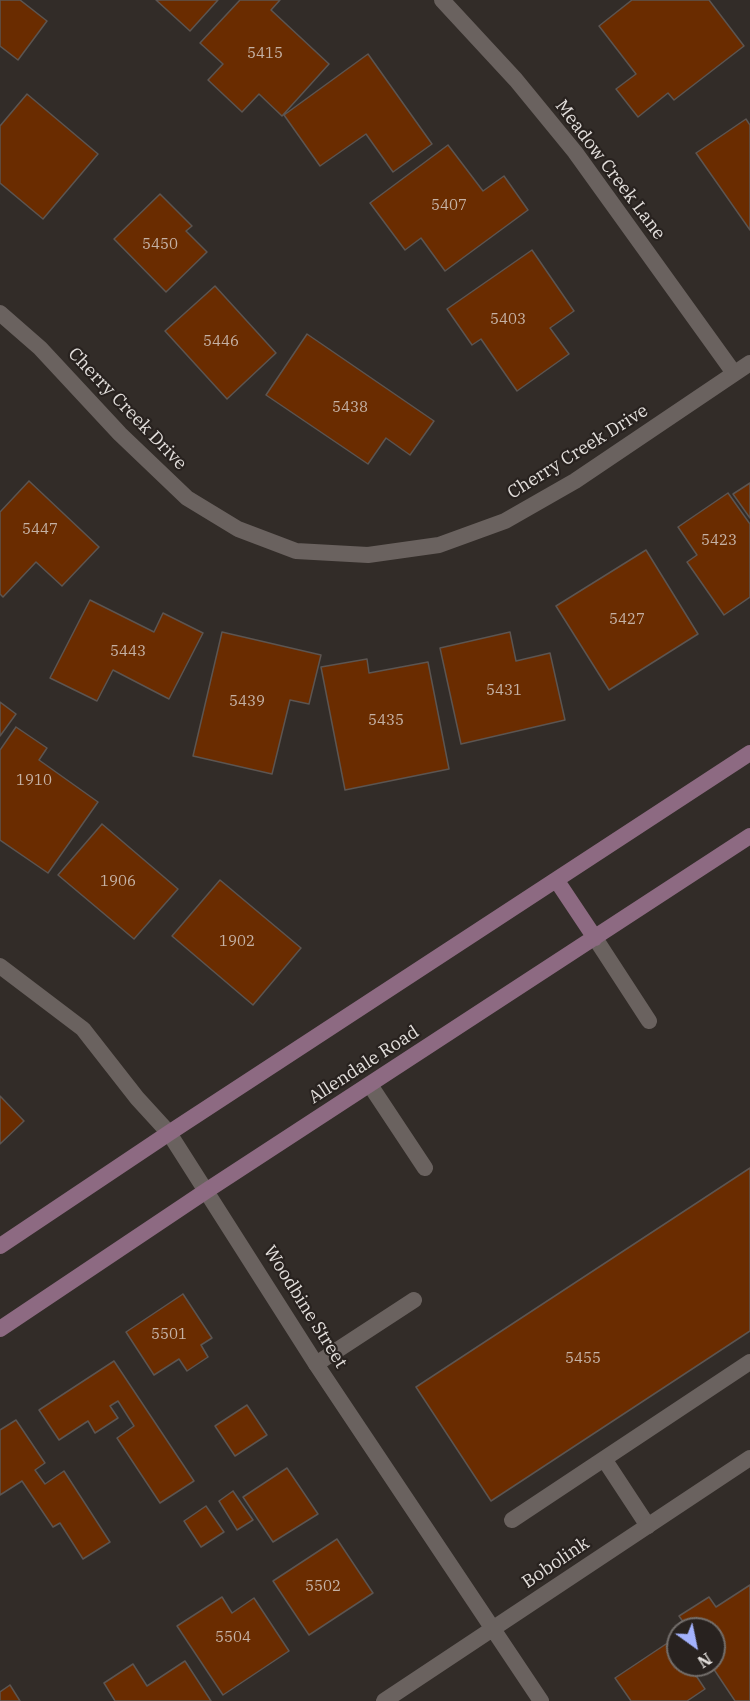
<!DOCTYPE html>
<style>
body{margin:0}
#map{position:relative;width:750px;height:1701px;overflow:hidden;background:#322c28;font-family:"IBM Plex Serif",serif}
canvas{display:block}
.north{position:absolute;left:666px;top:1617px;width:60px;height:60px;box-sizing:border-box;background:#28221f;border:2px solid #736e6b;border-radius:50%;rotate:147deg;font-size:16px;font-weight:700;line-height:24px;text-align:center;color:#e3dfdc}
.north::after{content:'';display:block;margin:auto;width:21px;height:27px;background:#a3b2fd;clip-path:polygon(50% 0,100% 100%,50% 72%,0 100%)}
</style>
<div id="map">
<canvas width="750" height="1701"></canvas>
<div class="north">N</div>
</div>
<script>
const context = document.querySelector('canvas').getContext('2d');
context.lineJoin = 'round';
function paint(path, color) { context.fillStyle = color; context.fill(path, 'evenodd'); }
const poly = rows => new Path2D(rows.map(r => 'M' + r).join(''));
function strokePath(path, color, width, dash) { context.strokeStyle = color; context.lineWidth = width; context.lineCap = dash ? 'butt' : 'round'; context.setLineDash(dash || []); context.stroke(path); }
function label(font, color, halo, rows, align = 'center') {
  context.font = font + ' "IBM Plex Serif",serif'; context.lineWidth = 4.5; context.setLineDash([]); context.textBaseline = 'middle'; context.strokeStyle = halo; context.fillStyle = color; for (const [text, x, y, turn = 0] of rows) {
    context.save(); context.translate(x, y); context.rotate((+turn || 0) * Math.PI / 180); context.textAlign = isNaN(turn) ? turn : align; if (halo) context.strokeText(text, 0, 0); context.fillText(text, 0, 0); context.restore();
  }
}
const building = poly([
 [0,0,20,0,47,21,18,60,0,46,0,0],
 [156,0,218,0,190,31,156,0],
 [240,0,280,0,271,10,329,64,282,116,259,94,242,112,208,80,223,64,200,43,240,0],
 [632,0,709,0,744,46,674,100,668,93,638,117,616,89,636,74,599,26,632,0],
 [368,54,432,144,393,172,366,134,320,166,284,115,368,54],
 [27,94,98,154,43,219,0,183,0,126,27,94],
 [746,119,750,125,750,230,696,153,746,119],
 [448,145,483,191,504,176,528,210,445,271,421,238,405,250,370,203,448,145],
 [160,194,192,226,186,231,207,252,166,292,114,239,160,194],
 [532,250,574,311,550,328,569,354,517,391,481,339,472,345,447,309,532,250],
 [215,286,276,353,227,399,165,331,215,286],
 [307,334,434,421,410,455,386,438,368,464,266,395,307,334],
 [29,481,99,547,62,586,36,562,3,597,0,594,0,512,29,481],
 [750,483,750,518,733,494,750,483],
 [728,493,750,524,750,597,724,615,687,562,697,555,678,527,728,493],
 [646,550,698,634,609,690,556,606,646,550],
 [90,600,154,632,163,613,203,633,169,699,113,670,97,701,50,678,90,600],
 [222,632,321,655,309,704,290,700,272,774,193,756,222,632],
 [510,632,516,661,550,653,565,720,461,744,440,648,510,632],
 [367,659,369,673,428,662,449,769,345,790,321,667,367,659],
 [0,702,16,714,0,736,0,702],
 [16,727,47,748,39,760,98,802,48,873,0,840,0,750,16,727],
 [102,824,178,889,134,939,58,875,102,824],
 [220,880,301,948,253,1005,172,936,220,880],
 [0,1096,24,1121,0,1144,0,1096],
 [750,1168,750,1331,491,1501,416,1387,750,1168],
 [183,1294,212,1338,201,1345,208,1357,187,1371,179,1359,154,1375,126,1332,183,1294],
 [114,1361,194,1481,160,1503,117,1438,134,1426,118,1401,110,1406,118,1418,95,1433,88,1421,59,1440,39,1410,114,1361],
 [247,1405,267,1435,235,1456,215,1426,247,1405],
 [16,1420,45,1463,35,1470,45,1484,64,1471,110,1542,83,1559,60,1523,53,1527,22,1481,0,1495,0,1430,16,1420],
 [287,1468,318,1514,273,1542,243,1497,287,1468],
 [233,1491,253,1520,237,1530,219,1501,233,1491],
 [206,1506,224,1532,201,1547,184,1521,206,1506],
 [337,1539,373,1593,309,1635,273,1581,337,1539],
 [750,1585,750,1701,735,1701,711,1665,714,1665,714,1629,688,1629,679,1616,709,1597,716,1607,750,1585],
 [222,1597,232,1613,254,1598,289,1651,223,1695,177,1626,222,1597],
 [672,1640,678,1648,678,1665,689,1665,705,1689,687,1701,631,1701,615,1678,672,1640],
 [185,1661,211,1701,115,1701,104,1683,133,1664,147,1686,185,1661],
 [10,1685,20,1701,0,1701,0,1692,10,1685]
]);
const service = poly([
 [595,938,649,1021],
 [370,1085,425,1168],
 [316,1364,414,1300],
 [604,1459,648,1526],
 [512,1520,750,1362]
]);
const minor = poly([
 [442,0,516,80,575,152,734,373],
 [0,313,40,348,120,434,187,498,238,529,296,551,368,555,439,545,505,521,575,481,750,363],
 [0,966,83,1029,137,1098,169,1133,316,1364,541,1701],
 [384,1701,750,1458]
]);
const secondary = poly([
 [557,881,595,938],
 [0,1246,169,1133,750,753],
 [0,1329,206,1191,750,836]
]);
const numberNames = [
 ["5415",265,54],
 ["5407",449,206],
 ["5450",160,245],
 ["5403",508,320],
 ["5446",221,342],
 ["5438",350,408],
 ["5447",40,530],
 ["5423",719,541],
 ["5427",627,620],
 ["5443",128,652],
 ["5431",504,691],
 ["5439",247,702],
 ["5435",386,721],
 ["1910",34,781],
 ["1906",118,882],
 ["1902",237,942],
 ["5501",169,1335],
 ["5455",583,1359],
 ["5502",323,1587],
 ["5504",233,1638]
];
const streetNames = [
 ["Meadow Creek Lane",610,170,53],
 ["Cherry Creek Drive",127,409,46],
 ["Cherry Creek Drive",578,452,-32],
 ["Allendale Road",364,1065,-33],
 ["Woodbine Street",305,1307,58],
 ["Bobolink",556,1563,-34]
];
paint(building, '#6a2c00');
strokePath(building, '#5c5551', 1.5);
strokePath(service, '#6a625f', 16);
strokePath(minor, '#6a625f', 16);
strokePath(secondary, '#8d6a82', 16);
label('15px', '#c5b2a5', null, numberNames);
label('18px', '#e3dfdc', '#28221f', streetNames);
</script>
